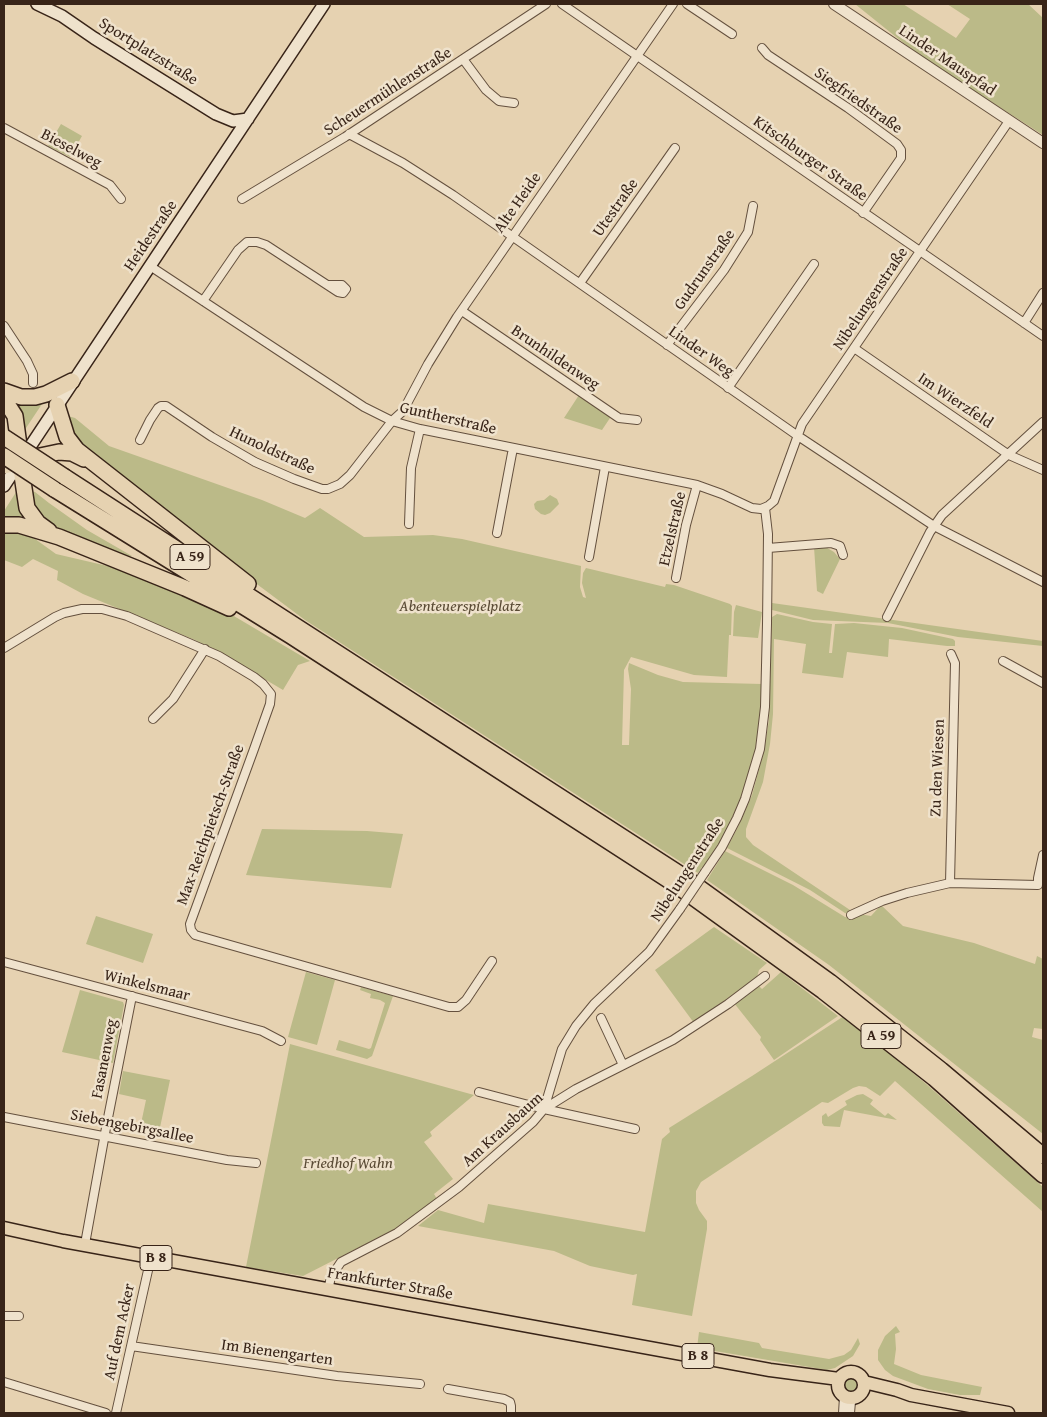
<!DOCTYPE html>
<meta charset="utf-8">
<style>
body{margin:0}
#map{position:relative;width:1047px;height:1417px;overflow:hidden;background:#e6d2b1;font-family:"Gentium Book Plus",serif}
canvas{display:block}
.frame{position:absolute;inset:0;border:5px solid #382418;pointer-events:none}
</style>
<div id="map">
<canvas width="1047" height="1417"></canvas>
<div class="frame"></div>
</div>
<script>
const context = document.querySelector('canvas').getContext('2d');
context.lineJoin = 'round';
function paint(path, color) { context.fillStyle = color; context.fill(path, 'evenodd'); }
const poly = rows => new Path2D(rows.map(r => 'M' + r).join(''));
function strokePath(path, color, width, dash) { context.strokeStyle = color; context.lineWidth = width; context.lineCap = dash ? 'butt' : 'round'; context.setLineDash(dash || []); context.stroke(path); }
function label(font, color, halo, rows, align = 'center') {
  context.font = font + ' "Gentium Book Plus",serif'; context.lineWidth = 5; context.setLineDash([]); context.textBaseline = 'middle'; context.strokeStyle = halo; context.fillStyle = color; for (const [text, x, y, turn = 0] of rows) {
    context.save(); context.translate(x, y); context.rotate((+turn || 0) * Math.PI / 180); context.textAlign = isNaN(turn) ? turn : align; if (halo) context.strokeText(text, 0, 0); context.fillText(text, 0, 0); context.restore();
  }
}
const green = poly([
 [855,4,903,4,956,38,970,19,947,4,1028,4,1043,18,1043,135,921,57],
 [61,124,82,136,70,157,48,146],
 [579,395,609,416,610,418,602,430,564,418],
 [10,397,44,401,24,431],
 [68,416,75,418,109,446,262,500,305,518,320,508,364,537,433,535,462,539,581,566,580,587,583,597,586,598,582,583,583,573,586,568,665,587,666,584,674,585,730,604,732,606,731,635,729,635,727,677,694,675,631,657,624,670,622,745,629,745,631,689,628,669,629,663,658,675,683,682,762,684,762,709,756,749,747,785,733,819,721,842,704,869,702,867,698,873,305,620,238,570,76,443],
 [20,486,32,521,4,521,4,511],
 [31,491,35,492,49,503,87,530,132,556,113,555,49,524,34,508],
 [550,495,557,499,559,504,550,513,545,515,541,514,535,509,534,504,537,501,544,500],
 [4,529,24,531,56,554,129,571,222,609,310,661,298,665,283,690,224,655,195,640,83,594,57,580,58,571,33,559,22,567,4,560],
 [824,546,834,552,840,559,823,594,817,591,814,547],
 [772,603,1043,641,1043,646,958,637,888,623,813,620,772,610],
 [736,605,762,612,758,638,733,636,734,612],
 [777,614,813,622,832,624,829,653,832,653,835,624,854,623,902,628,953,639,955,641,955,646,947,646,889,639,888,657,847,652,843,678,802,673,806,644,774,639,773,714,770,744,763,782,746,829,746,837,753,845,853,912,849,914,845,913,810,890,727,848,738,827,752,795,764,751,769,720,772,617],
 [262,829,367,831,403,834,391,888,246,875],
 [725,851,793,885,845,917,851,918,859,914,871,916,881,905,903,926,974,943,1035,964,1037,956,1043,959,1043,1029,1034,1028,1032,1037,1043,1040,1043,1134,829,965,707,880],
 [96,916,153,934,143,963,86,944],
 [714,927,767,963,759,970,757,977,694,1023,655,970],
 [306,972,335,980,317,1045,288,1037],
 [781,972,838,1016,774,1060,760,1040,761,1037,734,1003,758,985,762,989],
 [361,987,393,996,372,1056,367,1059,336,1050,339,1040,369,1049,371,1048,385,1003,380,1000,370,998,371,994,360,990],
 [80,990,123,1002,124,1005,113,1063,62,1052],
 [844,1016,925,1083,1043,1187,1043,1212,895,1081,880,1096,866,1087,859,1086,853,1088,828,1103,822,1102,701,1182,696,1191,696,1203,699,1210,707,1221,707,1229,692,1316,632,1305,637,1274,633,1275,590,1266,554,1251,418,1226,438,1210,484,1223,488,1204,645,1232,662,1139,670,1132,669,1128,752,1076],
 [290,1044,474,1095,430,1132,432,1136,424,1142,453,1179,434,1194,437,1199,426,1208,393,1230,303,1276,246,1267],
 [123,1071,170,1080,158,1137,139,1133,146,1100,119,1094],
 [863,1094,873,1100,870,1104,885,1116,888,1113,897,1120,844,1110,840,1127,824,1126,822,1123,822,1116,826,1113,828,1117,847,1105,845,1101,857,1095],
 [896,1326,900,1332,895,1334,896,1349,894,1364,921,1375,982,1387,980,1395,960,1395,928,1389,893,1376,885,1370,878,1360,878,1350,885,1336],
 [699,1332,759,1343,762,1348,829,1359,844,1355,851,1350,858,1338,860,1344,853,1356,835,1368,827,1370,697,1348],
 '840 1385a11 11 0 1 1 22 0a11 11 0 1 1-22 0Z'
]);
const minor = poly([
 [562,4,1043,336],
 [687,4,732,34],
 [762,48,768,55,848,108,897,144,901,150,901,158,863,213],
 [463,59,486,90,499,101,514,103],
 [4,128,110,185,121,199],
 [349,134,403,163,453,195,798,436,934,526,1043,582],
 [242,199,345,137,546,4],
 [150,266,364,407,392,421,420,429,697,485,722,494,752,508,761,509,768,506,774,501,802,424,1009,121],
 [580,283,675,148],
 [203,301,238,250,247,242,257,242,266,245,338,292,343,293,346,289,342,285,328,285],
 [462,311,619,418,637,420],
 [1024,323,1043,293],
 [4,326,27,361,33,374,33,383],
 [667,345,724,270,748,232,753,206],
 [854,348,1009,455,1043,470],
 [728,388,814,264],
 [140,440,150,420,158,408,161,406,166,406,212,437,255,462,294,479,322,489,328,489,340,484,350,475,392,421,403,411,428,364,457,317,673,4],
 [409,524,411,468,420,429],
 [497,533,513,448],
 [768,548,831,543,840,546,843,555],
 [589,557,605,467],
 [676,578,686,525,697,485],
 [887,617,930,532,942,515,1043,422],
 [4,648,55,617,64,613,82,609,102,609,127,616,219,656,254,677,263,684,271,694,270,704,254,749,190,924,191,930,195,935,449,1007,458,1007,466,1000,492,961],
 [1003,661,1043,683],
 [153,719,173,699,205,649],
 [705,872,722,847,737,818,745,799,760,749,765,707,767,624,768,534,765,508],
 [950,883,955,663,951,654],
 [1038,885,1038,878,1043,855],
 [851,915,882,901,907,893,950,883,1038,885],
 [4,962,262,1031,281,1041],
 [601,1018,623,1065],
 [479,1092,544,1109,635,1129],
 [544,1109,562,1049,576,1026,594,1004,649,952,680,909],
 [4,1117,227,1160,256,1163],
 [85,1244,106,1128,132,996],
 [328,1290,331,1277,341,1262,397,1233,459,1187,533,1122,544,1109,576,1089,673,1040,728,1004,765,976],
 [4,1316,19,1316],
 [131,1346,337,1376,420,1384],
 [4,1382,106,1413],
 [448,1389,504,1399,510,1402,511,1406,511,1413],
 [116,1413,151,1257],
 [843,1413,844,1397],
 [850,1413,851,1402,854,1398]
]);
const tertiary = poly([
 [834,4,1043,143]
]);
const secondary = poly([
 [37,4,62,16,94,38,216,114,233,121,248,119],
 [4,486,324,4]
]);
const primary = poly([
 [4,1228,63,1241,770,1370,839,1379],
 '838 1385a13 13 0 1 1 26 0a13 13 0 1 1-26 0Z',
 [864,1382,897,1390,911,1395,1008,1413]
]);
const motorway = poly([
 [4,391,21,397,35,397,46,394,72,381],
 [4,399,15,416,21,460,59,452,72,453,84,459],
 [57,405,67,437,77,450,248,584],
 [4,466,20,462,27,508,38,523,49,531],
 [65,477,683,876,830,982,941,1070,1043,1156],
 [54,489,291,636,676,885,823,991,934,1078,1043,1175],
 [4,525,19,525,59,537,185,588,229,608]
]);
const minorBridge = poly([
 [680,909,705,872]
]);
const motorwayBridge = poly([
 [4,437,65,477],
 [4,456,54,489]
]);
const shields = [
 [190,557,40],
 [881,1036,40],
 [156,1258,32],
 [698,1356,32]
];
const shieldNames = [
 ["A 59",190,557],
 ["A 59",881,1036],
 ["B 8",156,1258],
 ["B 8",698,1356]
];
const streetNames = [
 ["Sportplatzstraße",148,52,32],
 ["Linder Mauspfad",947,61,34],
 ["Scheuermühlenstraße",388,92,-33],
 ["Siegfriedstraße",858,101,35],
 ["Bieselweg",71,149,28],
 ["Kitschburger Straße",810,159,35],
 ["Alte Heide",518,203,-55],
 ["Utestraße",616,208,-55],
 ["Heidestraße",151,236,-56],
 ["Gudrunstraße",705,270,-55],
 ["Nibelungenstraße",871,299,-56],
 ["Linder Weg",701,352,35],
 ["Brunhildenweg",555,358,34],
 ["Im Wierzfeld",955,401,34],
 ["Guntherstraße",448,419,13],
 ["Hunoldstraße",272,451,25],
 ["Etzelstraße",673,529,-77],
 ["Zu den Wiesen",938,768,-88],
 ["Max-Reichpietsch-Straße",211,825,-70],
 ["Nibelungenstraße",688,870,-57],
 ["Winkelsmaar",147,986,14],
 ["Fasanenweg",105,1059,-79],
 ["Siebengebirgsallee",132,1127,11],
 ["Am Krausbaum",503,1130,-42],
 ["Frankfurter Straße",390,1284,10],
 ["Auf dem Acker",120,1332,-78],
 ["Im Bienengarten",277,1353,8]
];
const parkNames = [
 ["Abenteuerspielplatz",460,607],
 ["Friedhof Wahn",348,1164]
];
paint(green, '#bbba88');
strokePath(minor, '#64503e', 10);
strokePath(tertiary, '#64503e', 12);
strokePath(secondary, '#382418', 14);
strokePath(primary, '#382418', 15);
strokePath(motorway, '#382418', 18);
strokePath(minor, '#efe2cc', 8);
strokePath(tertiary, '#efe2cc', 10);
strokePath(secondary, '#efe2cc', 11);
strokePath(primary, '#e6d2b1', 12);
strokePath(motorway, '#e6d2b1', 15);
strokePath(minorBridge, '#64503e', 10, []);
strokePath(motorwayBridge, '#382418', 18, []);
strokePath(minorBridge, '#efe2cc', 8);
strokePath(motorwayBridge, '#e6d2b1', 15);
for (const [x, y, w] of shields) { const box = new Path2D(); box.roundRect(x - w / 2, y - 12.5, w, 25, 4); context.fillStyle = '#efe2cc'; context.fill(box); strokePath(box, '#382418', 1); }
label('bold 15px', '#382418', null, shieldNames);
label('16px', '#382418', '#efe2cc', streetNames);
label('italic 16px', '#594a34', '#efe2cc', parkNames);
</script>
